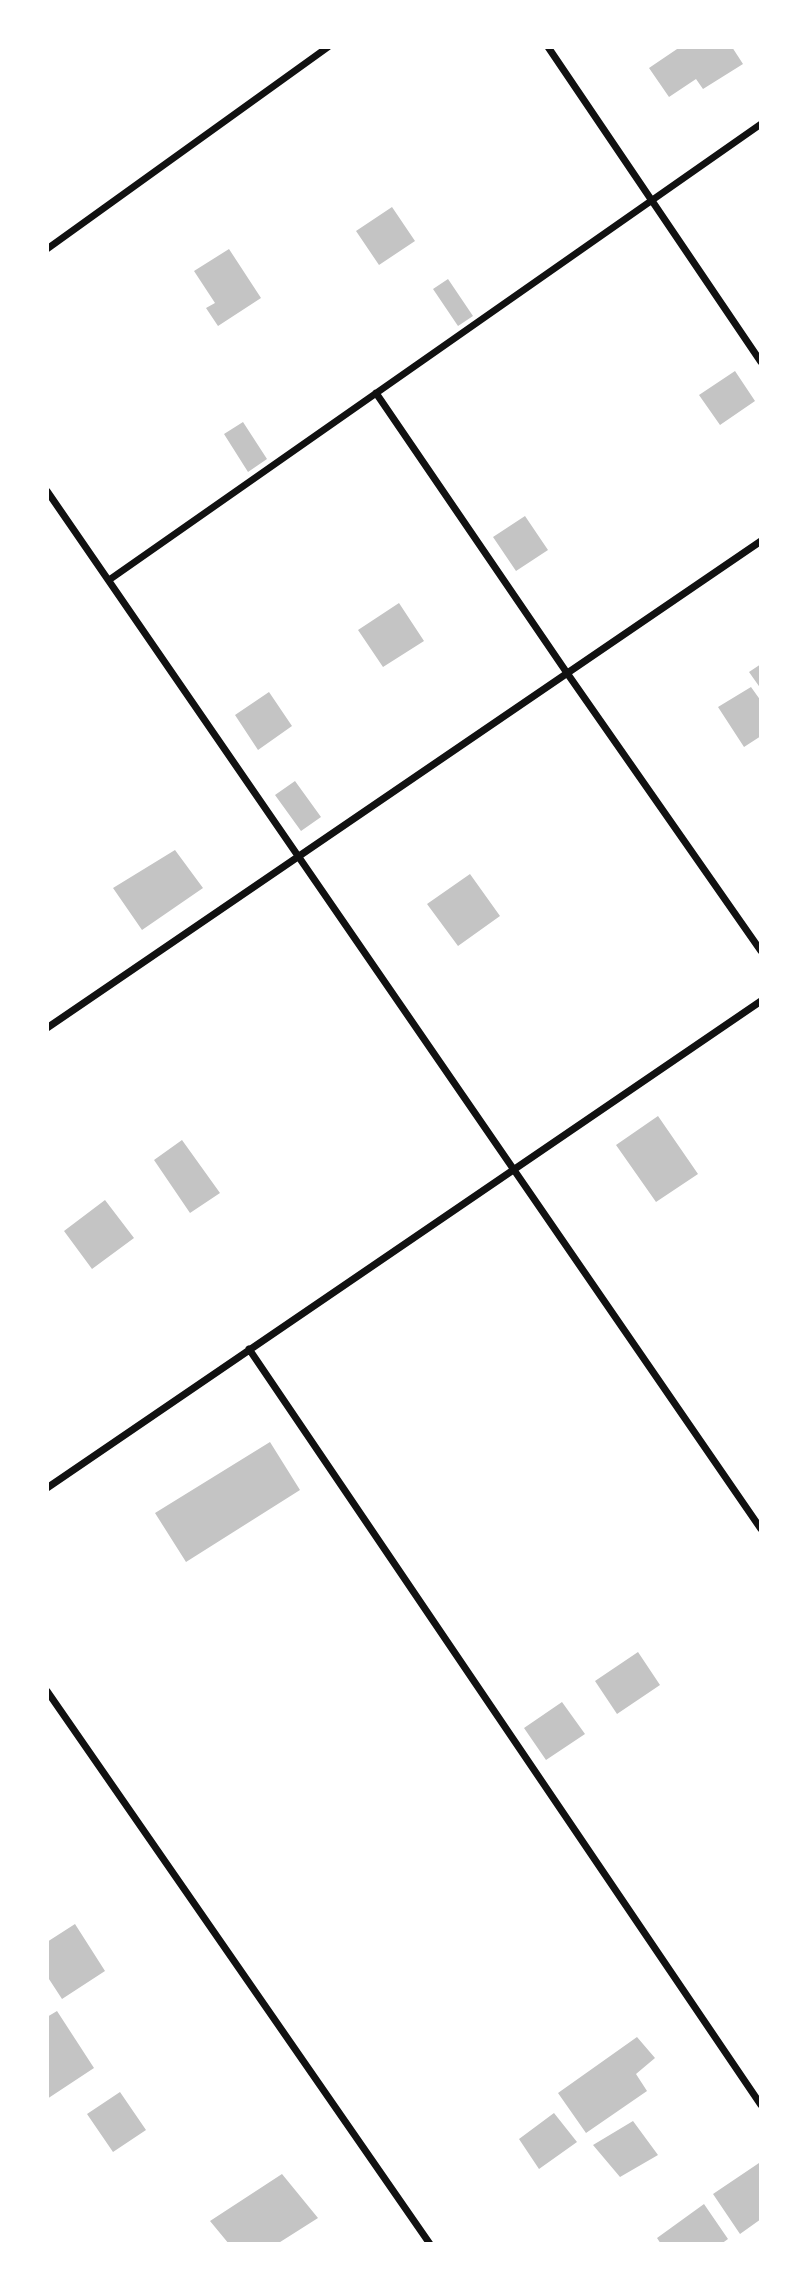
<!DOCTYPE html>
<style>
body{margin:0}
#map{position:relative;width:808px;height:2291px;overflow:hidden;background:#fff;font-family:"Work Sans",sans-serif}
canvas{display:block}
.frame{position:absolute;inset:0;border:49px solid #fff;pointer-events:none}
</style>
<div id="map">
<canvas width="808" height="2291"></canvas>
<div class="frame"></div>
</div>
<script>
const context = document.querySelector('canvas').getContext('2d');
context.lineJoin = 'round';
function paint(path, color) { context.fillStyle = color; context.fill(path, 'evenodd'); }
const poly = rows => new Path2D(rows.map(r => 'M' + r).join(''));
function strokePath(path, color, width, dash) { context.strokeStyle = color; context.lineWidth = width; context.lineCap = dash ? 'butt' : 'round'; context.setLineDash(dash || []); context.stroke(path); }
const building = poly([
 [680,47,732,47,743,64,703,89,696,79,669,97,649,68],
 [392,207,415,241,379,265,356,231],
 [229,249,261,298,218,326,206,308,215,303,194,271],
 [448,279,473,316,458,326,433,289],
 [735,371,755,401,720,425,699,395],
 [243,422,267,459,248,472,224,434],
 [525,516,548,550,516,571,493,537],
 [399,603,424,641,383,667,358,630],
 [761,664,761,689,749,672],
 [751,687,761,701,761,736,744,747,718,707],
 [269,692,292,726,258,750,235,715],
 [295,781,321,817,301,831,275,795],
 [175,850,203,888,142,930,113,888],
 [470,874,500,916,458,946,427,904],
 [658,1116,698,1174,656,1202,616,1145],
 [182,1140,220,1193,190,1213,154,1160],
 [105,1200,134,1238,92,1269,64,1231],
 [270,1442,300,1490,186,1562,155,1513],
 [638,1652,660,1685,617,1714,595,1681],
 [562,1702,585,1734,546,1760,524,1728],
 [75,1924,105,1971,62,1999,47,1976,47,1942],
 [57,2011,94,2068,47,2099,47,2017],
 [637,2037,655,2058,636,2074,647,2091,586,2133,558,2093],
 [120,2092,146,2130,113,2152,87,2114],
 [554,2113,577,2142,539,2169,519,2139],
 [633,2121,658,2155,620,2177,593,2145],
 [759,2163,761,2219,740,2234,713,2194],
 [282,2174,318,2218,277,2244,229,2244,210,2221],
 [704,2204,728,2239,721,2244,661,2244,657,2238]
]);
const minor = poly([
 [548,47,761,362],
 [47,249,328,47],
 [376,393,567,673,761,951],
 [47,491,761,1529],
 [109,580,761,124],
 [47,1028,761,541],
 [249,1349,761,2105],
 [47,1488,761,1001],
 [47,1691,430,2244]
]);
paint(building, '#c4c4c4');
strokePath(minor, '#111', 7);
</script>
